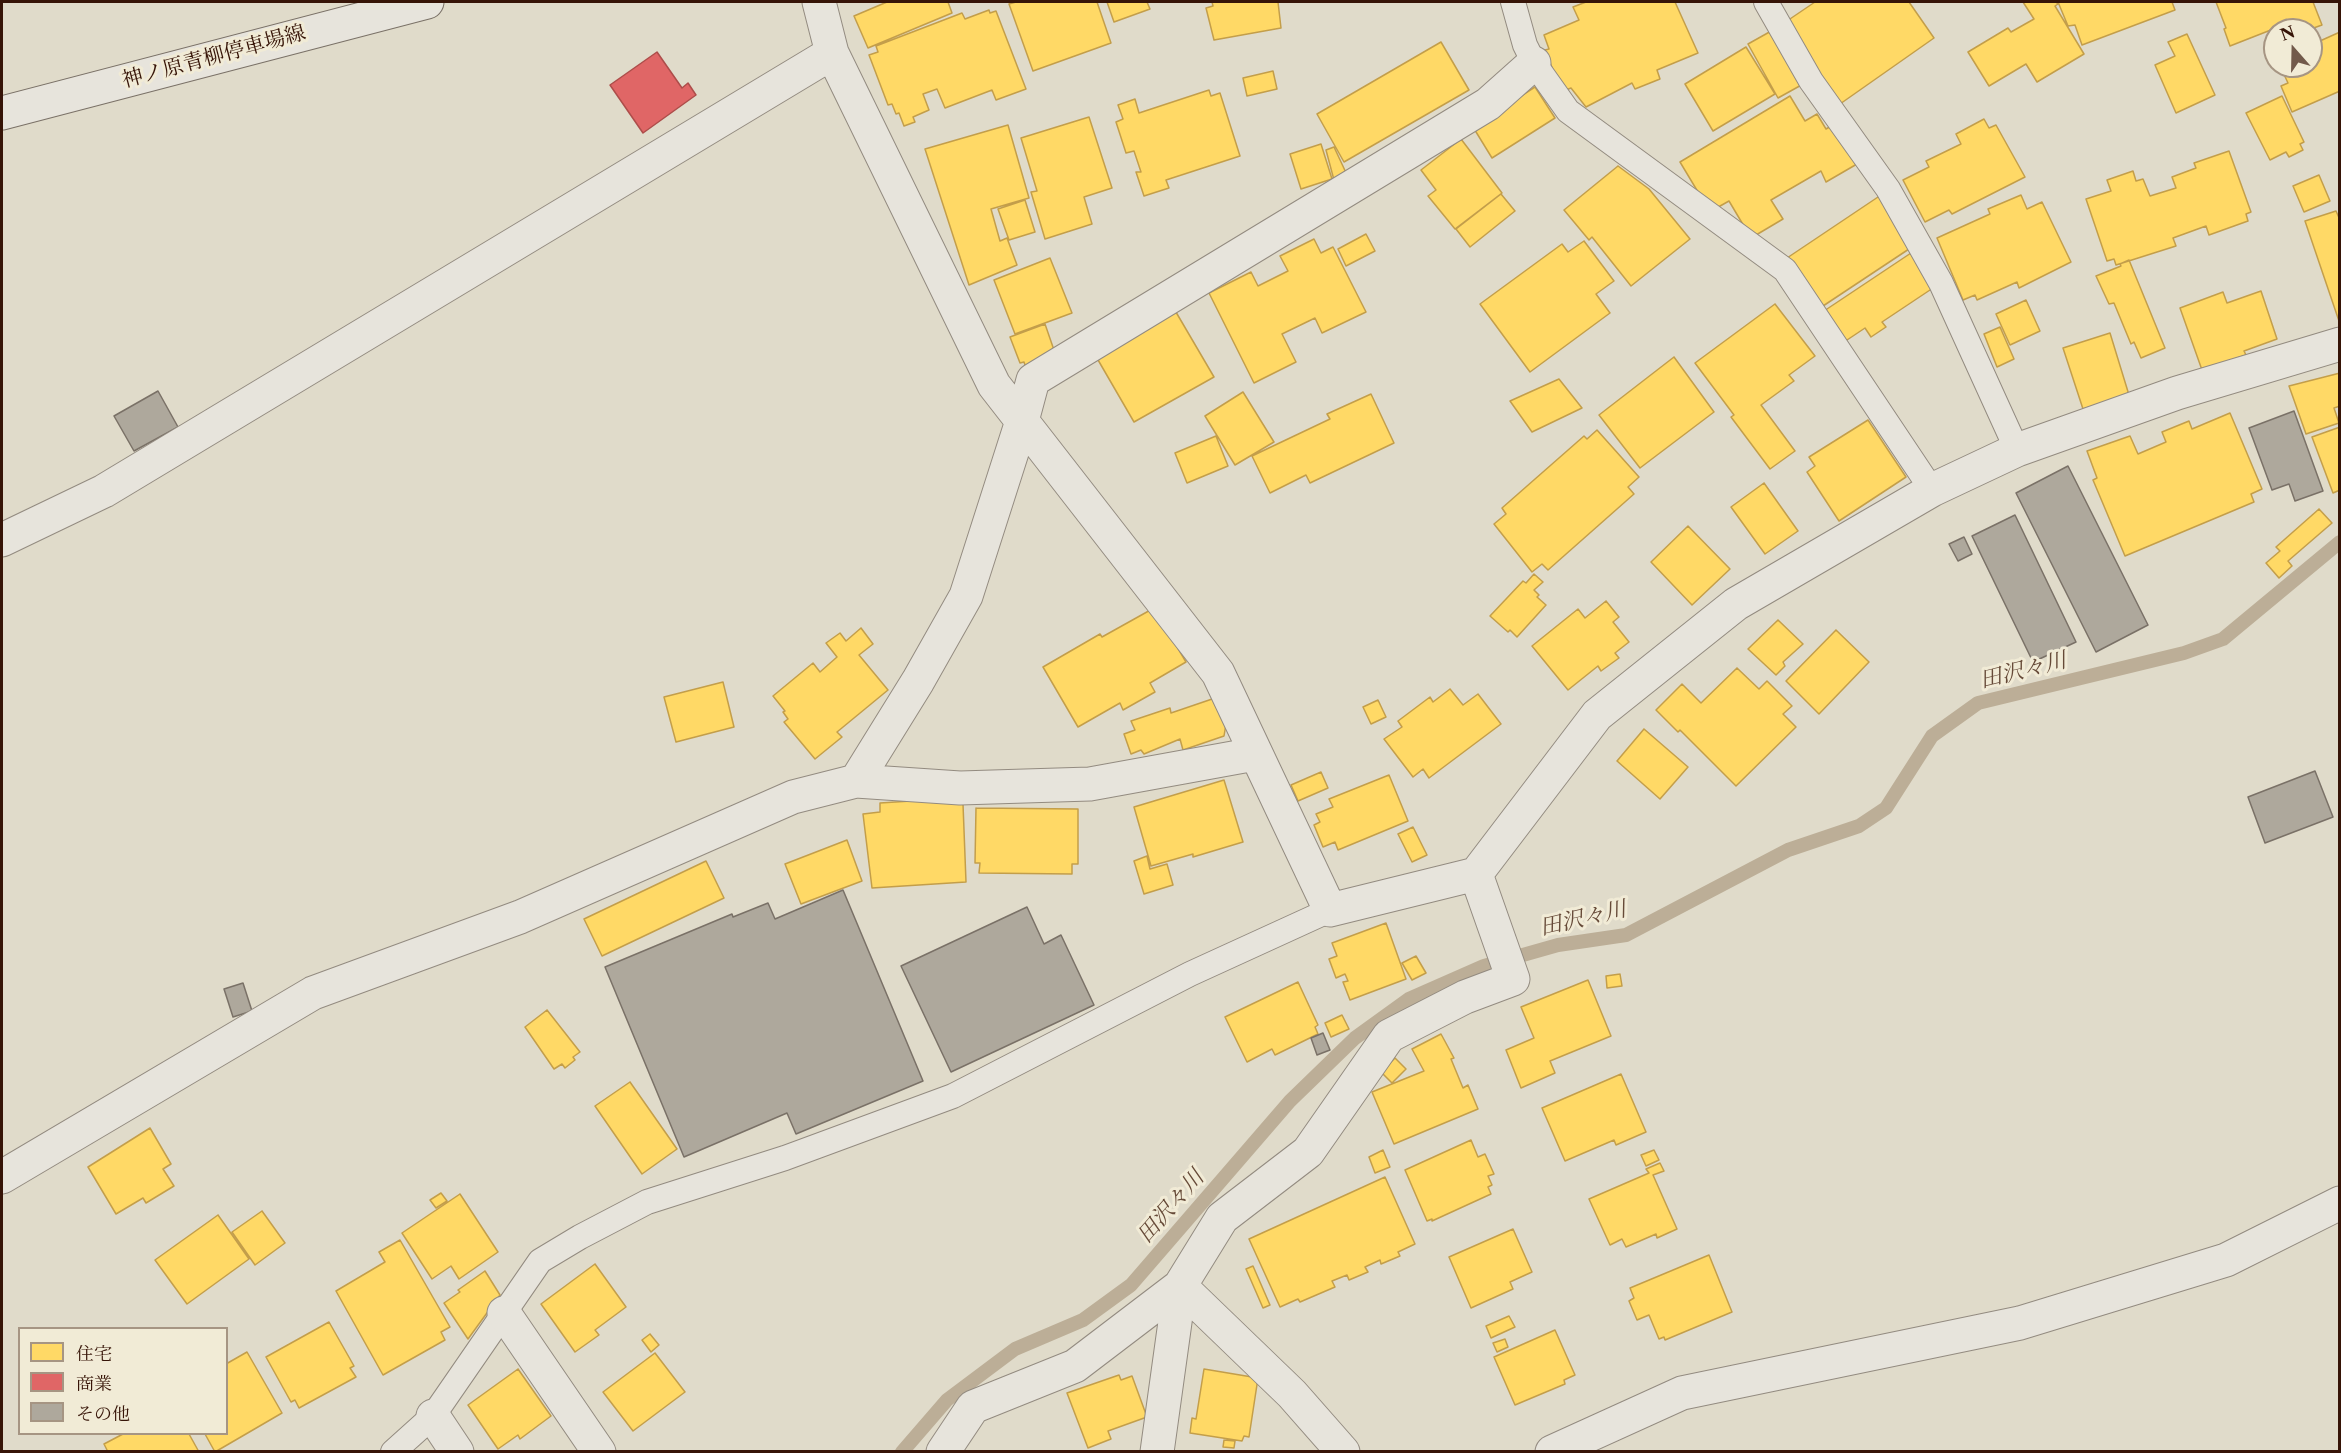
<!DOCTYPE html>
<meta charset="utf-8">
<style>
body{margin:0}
#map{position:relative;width:2341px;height:1453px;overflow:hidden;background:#e0dbca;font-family:"Libre Caslon Text","Noto Serif JP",serif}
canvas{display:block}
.frame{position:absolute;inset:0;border:3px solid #361407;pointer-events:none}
.legend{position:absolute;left:18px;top:1327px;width:210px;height:108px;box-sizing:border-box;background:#f1ebd6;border:2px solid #a69583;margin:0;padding:8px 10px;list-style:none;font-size:18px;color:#361407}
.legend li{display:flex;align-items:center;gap:12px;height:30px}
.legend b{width:30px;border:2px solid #a69583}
.north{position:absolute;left:2263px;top:18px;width:60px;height:60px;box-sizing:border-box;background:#f1ebd6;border:2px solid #a69583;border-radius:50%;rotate:340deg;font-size:16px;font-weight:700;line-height:24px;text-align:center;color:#361407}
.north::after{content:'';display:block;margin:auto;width:21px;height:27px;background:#725a4b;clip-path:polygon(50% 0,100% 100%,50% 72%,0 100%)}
</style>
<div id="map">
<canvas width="2341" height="1453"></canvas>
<div class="frame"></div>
<ul class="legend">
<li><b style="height:16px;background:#ffd966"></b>住宅</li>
<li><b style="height:16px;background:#e06666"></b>商業</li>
<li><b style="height:16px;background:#aea89c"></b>その他</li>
</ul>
<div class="north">N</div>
</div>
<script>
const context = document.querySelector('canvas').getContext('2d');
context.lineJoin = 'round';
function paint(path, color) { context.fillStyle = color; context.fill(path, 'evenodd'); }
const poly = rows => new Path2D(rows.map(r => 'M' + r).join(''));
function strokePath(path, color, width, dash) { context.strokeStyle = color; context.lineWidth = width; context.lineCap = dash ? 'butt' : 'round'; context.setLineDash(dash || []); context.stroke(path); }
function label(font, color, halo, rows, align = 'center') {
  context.font = font + ' "Libre Caslon Text","Noto Serif JP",serif'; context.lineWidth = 6; context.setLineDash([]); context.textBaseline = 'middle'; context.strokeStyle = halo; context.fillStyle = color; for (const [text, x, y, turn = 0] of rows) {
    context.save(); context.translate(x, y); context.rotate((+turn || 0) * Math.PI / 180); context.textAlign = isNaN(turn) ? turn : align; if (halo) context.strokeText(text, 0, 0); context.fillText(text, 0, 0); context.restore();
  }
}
const homes = poly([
 [887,2,948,2,952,13,868,48,854,16,887,2],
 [1016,2,1097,2,1111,43,1033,71,1009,4,1016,2],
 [1107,2,1147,2,1150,9,1114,22,1107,2],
 [1212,2,1278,2,1281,28,1214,40,1206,8,1213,6,1212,2],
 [1586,2,1675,2,1698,53,1657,70,1660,79,1635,89,1632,83,1586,107,1571,88,1566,90,1555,75,1545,50,1549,49,1544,35,1579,20,1573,7,1586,2],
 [1815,2,1909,2,1934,38,1840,104,1784,23,1815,2],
 [2023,2,2056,2,2058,4,2055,6,2084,54,2037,82,2026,64,1989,86,1968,52,2008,28,2011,32,2034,19,2023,2],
 [2058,2,2172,2,2175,10,2082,45,2075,25,2068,26,2058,2],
 [2216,2,2313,2,2322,25,2308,30,2283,30,2281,26,2230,46,2224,29,2226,28,2216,2],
 [989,10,990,13,996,11,1026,89,996,100,992,90,945,108,937,89,923,94,929,110,913,117,915,122,904,126,899,113,896,114,892,104,888,105,869,55,878,52,876,46,962,13,965,19,989,10],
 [1773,30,1805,83,1778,98,1748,44,1773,30],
 [2340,32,2340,91,2292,112,2281,86,2288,83,2280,66,2311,66,2311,45,2340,32],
 [2187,34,2215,95,2176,113,2155,65,2175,56,2168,42,2187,34],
 [1441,42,1469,90,1344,162,1317,114,1441,42],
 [1746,47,1775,94,1713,131,1685,84,1746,47],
 [1273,71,1277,89,1247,96,1243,78,1273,71],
 [1535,87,1555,118,1492,158,1473,127,1535,87],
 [1209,90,1211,96,1220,93,1240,156,1166,180,1169,188,1144,196,1136,172,1141,172,1134,151,1126,153,1116,122,1123,119,1118,105,1135,99,1139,113,1209,90],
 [1790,96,1805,121,1817,114,1826,129,1833,125,1857,164,1826,182,1821,171,1771,200,1783,219,1751,238,1729,201,1713,210,1704,202,1680,162,1790,96],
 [2282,96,2304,142,2300,144,2303,150,2289,157,2286,152,2270,160,2246,113,2282,96],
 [1089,117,1112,188,1084,197,1092,224,1045,239,1031,192,1037,191,1021,138,1089,117],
 [1984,119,1989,128,1996,125,2025,177,1952,214,1949,210,1925,222,1903,180,1929,167,1926,161,1961,144,1956,134,1984,119],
 [1008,125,1029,198,991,209,1000,241,1007,238,1017,265,969,285,925,149,1008,125],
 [1461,139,1502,193,1455,229,1428,196,1436,190,1421,170,1461,139],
 [1321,144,1332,179,1301,189,1290,154,1321,144],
 [1334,147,1348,177,1334,180,1326,150,1334,147],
 [2229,151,2251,212,2246,214,2248,221,2209,235,2206,226,2173,238,2176,246,2116,265,2114,259,2107,261,2086,199,2111,191,2107,180,2133,171,2136,181,2143,179,2150,196,2176,188,2172,177,2196,168,2194,163,2229,151],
 [1618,166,1649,189,1690,239,1631,286,1592,237,1589,240,1564,210,1618,166],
 [2319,175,2330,201,2304,212,2293,186,2319,175],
 [1501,194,1515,211,1470,247,1456,229,1501,194],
 [1881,195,1912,247,1820,308,1787,258,1881,195],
 [2021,195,2027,209,2042,202,2071,262,2019,288,2017,282,1977,300,1975,295,1963,300,1937,238,1990,214,1988,209,2021,195],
 [1025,200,1035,232,1009,240,998,209,1025,200],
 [2336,211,2340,220,2340,324,2305,221,2336,211],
 [1366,234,1375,251,1346,266,1338,249,1366,234],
 [1314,239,1321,253,1333,247,1366,312,1322,333,1315,318,1282,334,1296,362,1254,383,1209,293,1251,272,1258,286,1288,271,1280,256,1314,239],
 [1584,241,1614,281,1596,294,1610,313,1530,372,1480,304,1562,244,1568,252,1584,241],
 [1914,251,1933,288,1882,322,1886,327,1871,337,1865,328,1844,342,1824,311,1914,251],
 [1050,258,1072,313,1015,334,994,280,1050,258],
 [2129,260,2165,348,2141,358,2134,342,2131,344,2114,303,2109,304,2096,276,2121,266,2120,264,2129,260],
 [2261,291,2277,339,2244,351,2246,355,2202,370,2180,308,2223,292,2227,303,2261,291],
 [2026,300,2040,331,2010,345,1996,314,2026,300],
 [1775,304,1815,356,1789,375,1794,381,1761,405,1795,451,1770,469,1731,417,1734,415,1695,363,1775,304],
 [1173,307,1214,377,1134,422,1094,353,1173,307],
 [1045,324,1055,353,1026,368,1024,362,1020,363,1010,337,1045,324],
 [2000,327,2014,359,1997,367,1984,334,2000,327],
 [2110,333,2129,395,2083,409,2063,348,2110,333],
 [1674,357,1714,412,1640,468,1599,415,1674,357],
 [2340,373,2340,406,2334,408,2339,423,2306,434,2289,386,2340,373],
 [1559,379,1582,408,1532,432,1510,401,1559,379],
 [1243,392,1274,442,1235,465,1205,416,1243,392],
 [1371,394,1394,443,1310,483,1306,475,1270,493,1252,456,1330,419,1327,414,1371,394],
 [2230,413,2262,489,2251,494,2254,502,2125,556,2093,480,2097,478,2087,451,2130,436,2138,454,2166,442,2162,432,2189,421,2192,429,2230,413],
 [1868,420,1906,477,1839,521,1807,472,1815,466,1809,457,1868,420],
 [2340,427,2340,490,2333,493,2312,437,2340,427],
 [1597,430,1639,477,1628,487,1634,494,1548,570,1542,564,1532,572,1494,524,1506,514,1502,508,1584,436,1587,439,1597,430],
 [1216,436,1228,466,1187,483,1175,453,1216,436],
 [1764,483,1798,531,1765,554,1731,507,1764,483],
 [2319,509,2332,523,2288,561,2292,566,2279,578,2266,563,2280,551,2276,547,2319,509],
 [1688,526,1730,569,1692,605,1651,562,1688,526],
 [1534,574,1543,582,1534,590,1539,595,1537,597,1546,605,1517,637,1510,630,1508,632,1490,616,1523,581,1526,583,1534,574],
 [1606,601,1619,617,1613,622,1629,642,1615,653,1619,658,1601,671,1598,666,1568,690,1532,646,1578,609,1585,618,1606,601],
 [1154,608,1186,662,1150,683,1155,692,1123,710,1120,703,1078,727,1043,667,1100,634,1102,637,1154,608],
 [1778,620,1803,644,1783,662,1785,666,1776,675,1748,649,1778,620],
 [861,628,873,644,859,655,888,690,837,732,842,737,815,759,784,722,788,719,783,712,785,711,773,696,813,663,820,672,837,657,826,643,840,633,846,641,861,628],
 [1836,630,1869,662,1819,714,1786,681,1836,630],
 [1737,668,1759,689,1767,681,1792,706,1783,714,1796,727,1736,786,1680,730,1678,732,1656,710,1682,684,1701,703,1737,668],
 [723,682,734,727,676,742,664,697,723,682],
 [1450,689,1463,705,1478,694,1501,724,1429,778,1423,769,1413,777,1384,739,1402,727,1398,721,1430,697,1433,702,1450,689],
 [1218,697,1227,718,1224,736,1183,750,1180,739,1144,754,1141,750,1131,754,1124,734,1135,730,1131,721,1170,708,1171,713,1218,697],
 [1378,700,1386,717,1371,724,1363,707,1378,700],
 [1644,729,1688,767,1660,799,1617,761,1644,729],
 [1321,772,1328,788,1298,801,1291,785,1321,772],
 [1389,775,1408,821,1338,850,1335,842,1323,847,1314,825,1320,822,1316,814,1333,807,1329,799,1389,775],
 [1224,780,1243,842,1193,857,1193,854,1151,866,1134,807,1224,780],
 [942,799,963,804,966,882,872,888,863,814,880,812,880,803,942,799],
 [976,808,1078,809,1078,864,1072,864,1072,874,979,873,980,863,975,863,976,808],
 [1413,827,1427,855,1412,862,1398,834,1413,827],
 [847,840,862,881,801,904,785,864,847,840],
 [1147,856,1150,869,1167,864,1173,885,1144,894,1134,861,1147,856],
 [706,861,724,898,602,956,584,919,706,861],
 [1386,923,1406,979,1350,1000,1343,982,1348,981,1345,974,1336,978,1329,959,1337,956,1332,943,1386,923],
 [1416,956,1426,973,1412,980,1402,963,1416,956],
 [1620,974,1622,986,1607,988,1606,976,1620,974],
 [1588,980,1611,1036,1550,1061,1555,1073,1521,1088,1506,1050,1534,1038,1521,1007,1588,980],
 [1298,982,1318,1025,1315,1027,1318,1034,1275,1055,1272,1049,1247,1062,1225,1017,1298,982],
 [547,1010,580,1052,573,1057,575,1060,565,1068,562,1064,554,1069,525,1027,547,1010],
 [1342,1015,1349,1029,1331,1037,1325,1023,1342,1015],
 [1441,1034,1454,1058,1451,1059,1463,1088,1468,1085,1478,1109,1394,1144,1372,1092,1424,1071,1412,1049,1441,1034],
 [1395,1058,1406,1069,1392,1083,1381,1072,1395,1058],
 [1621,1074,1646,1132,1616,1145,1614,1140,1565,1161,1542,1108,1621,1074],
 [630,1082,677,1149,642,1174,595,1106,630,1082],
 [150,1128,171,1164,163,1169,174,1186,146,1203,143,1198,116,1214,88,1167,150,1128],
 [1471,1140,1478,1157,1485,1154,1494,1174,1488,1176,1492,1185,1488,1187,1491,1194,1432,1221,1432,1219,1427,1221,1405,1170,1471,1140],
 [1383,1150,1390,1167,1375,1173,1369,1157,1383,1150],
 [1654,1150,1659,1160,1646,1166,1641,1155,1654,1150],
 [1660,1163,1664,1171,1653,1175,1677,1229,1657,1238,1656,1234,1626,1247,1622,1239,1610,1245,1589,1199,1649,1173,1646,1169,1660,1163],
 [1385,1177,1415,1244,1398,1252,1400,1256,1381,1264,1380,1260,1365,1267,1368,1272,1349,1280,1347,1275,1332,1281,1335,1287,1300,1302,1298,1299,1280,1307,1249,1239,1385,1177],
 [441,1193,447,1201,436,1208,430,1200,441,1193],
 [460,1194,498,1252,459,1279,451,1266,432,1279,402,1233,460,1194],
 [262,1211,285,1243,255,1265,232,1232,262,1211],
 [218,1215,249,1259,187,1304,155,1260,218,1215],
 [1513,1229,1532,1272,1510,1282,1513,1289,1471,1308,1449,1257,1513,1229],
 [400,1240,450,1327,441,1332,445,1340,383,1375,336,1291,385,1262,379,1252,400,1240],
 [1709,1255,1732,1312,1665,1340,1664,1337,1659,1339,1649,1315,1637,1320,1629,1301,1634,1298,1630,1288,1709,1255],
 [595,1264,626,1307,595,1330,599,1335,575,1352,541,1304,595,1264],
 [1253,1266,1270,1305,1263,1308,1246,1269,1253,1266],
 [485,1271,500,1295,468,1339,444,1303,460,1292,458,1290,485,1271],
 [1509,1316,1515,1327,1491,1338,1486,1326,1509,1316],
 [329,1322,354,1366,350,1368,356,1377,299,1408,295,1400,291,1402,266,1357,329,1322],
 [1555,1330,1575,1375,1564,1380,1565,1384,1515,1405,1494,1357,1555,1330],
 [650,1334,659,1345,651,1352,642,1340,650,1334],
 [1505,1339,1508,1347,1497,1352,1493,1343,1505,1339],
 [247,1352,282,1413,215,1452,205,1434,226,1434,226,1364,247,1352],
 [655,1353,685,1392,633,1431,603,1392,655,1353],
 [518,1369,551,1416,520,1439,518,1435,498,1449,468,1405,518,1369],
 [1204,1369,1258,1378,1249,1437,1244,1436,1242,1441,1190,1433,1192,1418,1196,1419,1204,1369],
 [1119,1375,1121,1380,1132,1376,1147,1417,1108,1431,1111,1439,1088,1448,1067,1393,1119,1375],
 [123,1434,189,1434,199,1452,108,1452,104,1444,123,1434],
 [1224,1440,1235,1441,1234,1448,1223,1447,1224,1440]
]);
const shops = poly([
 [657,52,682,88,688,83,696,95,643,133,610,85,657,52]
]);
const stream = poly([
 [902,1452,947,1400,1015,1349,1083,1320,1131,1285,1290,1101,1355,1038,1409,999,1484,966,1558,945,1626,935,1788,850,1859,826,1886,808,1932,736,1978,703,2184,653,2223,639,2340,542]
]);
const building = poly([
 [158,391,178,427,134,451,114,416,158,391],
 [2294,411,2323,491,2295,501,2289,484,2272,490,2249,428,2294,411],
 [2068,466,2148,625,2096,652,2016,493,2068,466],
 [2015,515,2076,642,2033,662,1972,536,2015,515],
 [1964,537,1972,554,1958,561,1949,544,1964,537],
 [2315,771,2333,817,2265,843,2248,797,2315,771],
 [843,890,923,1081,796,1134,787,1113,684,1157,605,967,732,914,733,917,768,903,775,919,843,890],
 [1027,907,1044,944,1061,935,1094,1005,951,1072,901,966,1027,907],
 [243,983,252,1011,233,1017,224,989,243,983],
 [1323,1033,1330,1050,1317,1055,1311,1038,1323,1033]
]);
const service = poly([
 [1513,2,1525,45,1534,63,1568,111,1785,270,1932,490],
 [1766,2,1811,81,1888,189,1941,283,2017,450],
 [393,1452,433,1416,540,1261,580,1237,647,1202,785,1158,953,1096,1190,974,1330,910]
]);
const minor = poly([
 [819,2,832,53,994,385,1218,673,1330,910,1476,874,1597,715,1736,604,1932,490,2017,450,2177,393,2340,344],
 [2,540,104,491,832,53],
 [856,781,918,681,966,596,1022,421,1033,380,1488,104,1534,63],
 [2,1177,313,993,520,917,793,797,856,781,960,788,1090,784,1255,754],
 [504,1313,599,1452],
 [433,1416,457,1452],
 [943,1452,973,1407,1075,1366,1180,1286],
 [1157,1452,1180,1286],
 [1343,1452,1292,1394,1180,1286,1222,1218,1308,1152,1389,1036,1465,997,1513,979,1476,874],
 [1552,1452,1682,1393,2020,1323,2226,1260,2340,1203]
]);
const secondary = poly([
 [2,113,427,2]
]);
const streetNames = [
 ["神ノ原青柳停車場線",214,57,-15]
];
const waterNames = [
 ["田沢々川",2023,671,-14],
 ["田沢々川",1583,919,-13],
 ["田沢々川",1171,1207,-49]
];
paint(homes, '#ffd966');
strokePath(homes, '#c39e4a', 1.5);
paint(shops, '#e06666');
strokePath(shops, '#ad4d4a', 1.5);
strokePath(stream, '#bcae97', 14);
paint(building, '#aea89c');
strokePath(building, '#7a7167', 1.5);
strokePath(service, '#938b80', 26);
strokePath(minor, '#938b80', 35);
strokePath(secondary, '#7a7167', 35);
strokePath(service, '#e7e4dc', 24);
strokePath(minor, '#e7e4dc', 33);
strokePath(secondary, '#e7e4dc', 33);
label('21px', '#361407', '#f1ebd6', streetNames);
label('italic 22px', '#664a38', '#f1ebd6', waterNames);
</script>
